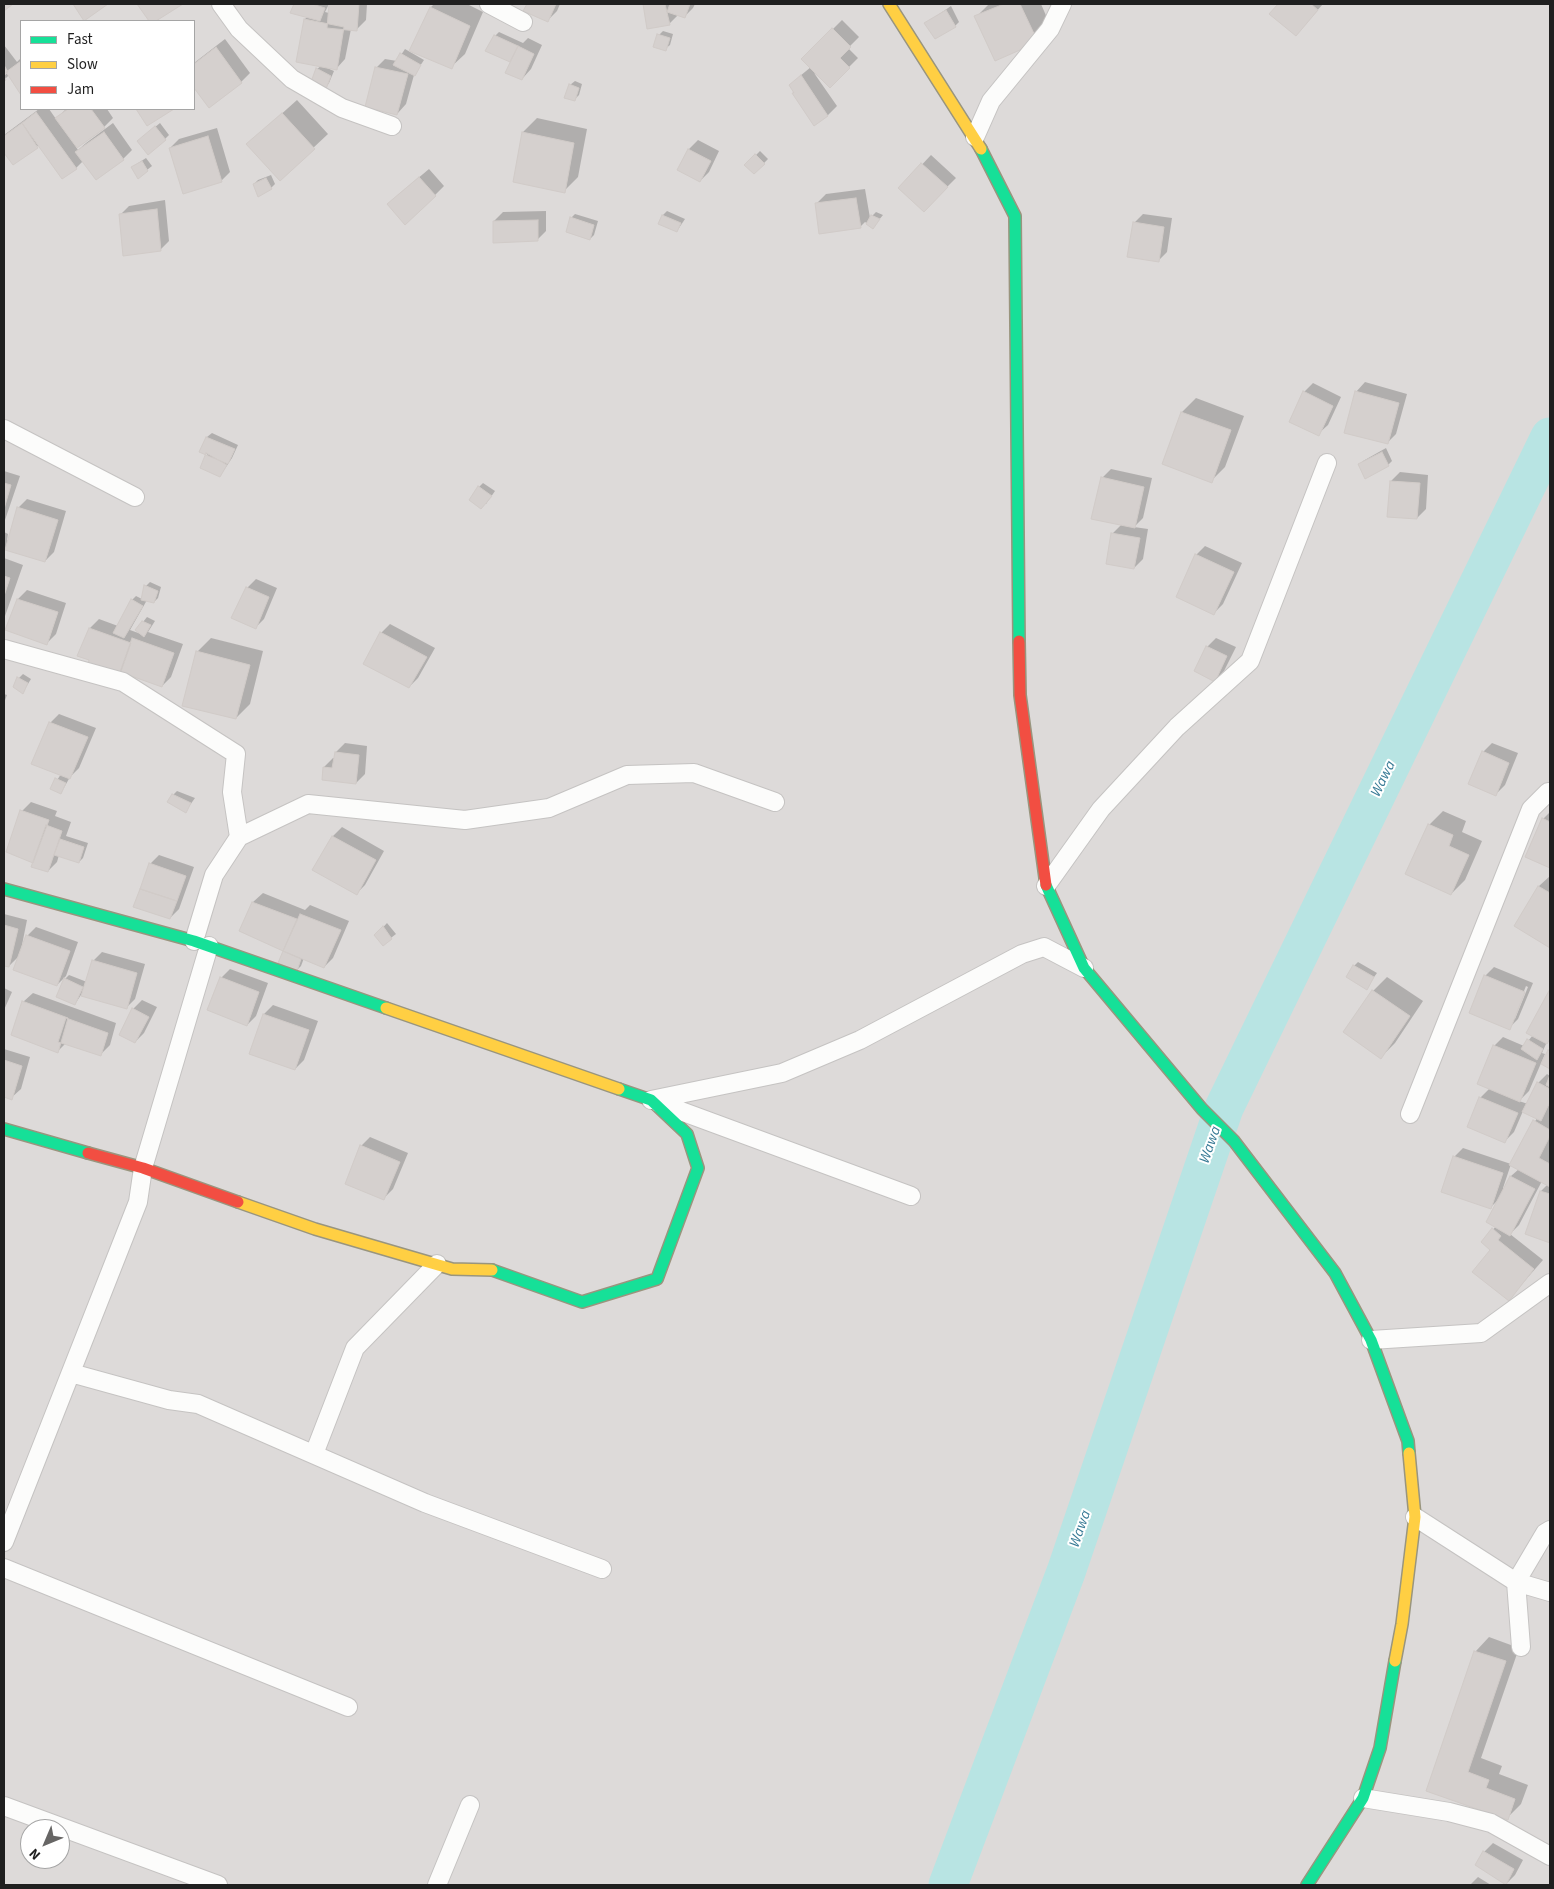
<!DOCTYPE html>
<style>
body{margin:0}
#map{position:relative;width:1554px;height:1889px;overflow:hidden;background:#eeeae7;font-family:"Source Sans 3",sans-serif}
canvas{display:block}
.frame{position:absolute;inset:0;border:5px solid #1f1f1f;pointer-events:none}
.legend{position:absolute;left:20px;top:20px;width:175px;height:90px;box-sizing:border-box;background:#fff;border:1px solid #a5a5a5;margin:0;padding:6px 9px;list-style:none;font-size:15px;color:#1f1f1f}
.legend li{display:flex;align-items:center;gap:10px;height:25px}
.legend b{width:25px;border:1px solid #a5a5a5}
.north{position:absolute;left:20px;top:1819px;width:50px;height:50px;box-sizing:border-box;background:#fff;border:1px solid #a5a5a5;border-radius:50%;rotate:225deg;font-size:14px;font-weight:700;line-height:20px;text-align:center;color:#1f1f1f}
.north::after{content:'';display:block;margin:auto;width:18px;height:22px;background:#676665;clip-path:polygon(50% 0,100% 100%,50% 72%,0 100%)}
</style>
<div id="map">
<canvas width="1554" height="1889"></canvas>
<div class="frame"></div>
<ul class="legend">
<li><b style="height:6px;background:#16e098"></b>Fast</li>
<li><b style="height:6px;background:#ffcf43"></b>Slow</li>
<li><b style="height:6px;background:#f24e42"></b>Jam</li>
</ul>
<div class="north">N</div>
</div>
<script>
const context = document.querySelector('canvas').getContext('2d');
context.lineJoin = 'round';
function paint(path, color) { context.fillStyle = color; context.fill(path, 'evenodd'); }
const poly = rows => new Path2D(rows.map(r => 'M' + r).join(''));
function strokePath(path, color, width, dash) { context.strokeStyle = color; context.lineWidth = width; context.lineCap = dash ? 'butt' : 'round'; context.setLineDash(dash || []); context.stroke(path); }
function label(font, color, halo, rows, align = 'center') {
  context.font = font + ' "Source Sans 3",sans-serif'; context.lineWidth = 4; context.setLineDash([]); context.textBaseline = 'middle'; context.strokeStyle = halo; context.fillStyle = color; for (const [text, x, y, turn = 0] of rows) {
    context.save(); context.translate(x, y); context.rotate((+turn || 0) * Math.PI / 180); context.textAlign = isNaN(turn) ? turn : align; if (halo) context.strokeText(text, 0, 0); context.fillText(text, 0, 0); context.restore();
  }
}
const residential = poly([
 [4,4,1550,4,1550,1885,4,1885],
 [21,21,194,21,194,109,21,109],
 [30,1829,60,1829,60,1859,30,1859]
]);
const shadow = poly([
 [295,4,329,4,325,12,329,13,330,4,367,4,366,20,356,30,351,29,345,59,336,69,327,68,334,71,329,83,325,88,317,69,321,66,305,19,308,16,292,12],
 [434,4,467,4,483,12,465,54,451,67,411,51,431,7],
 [528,4,560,4,557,11,548,20,525,10],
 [644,4,695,4,693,8,684,17,678,15,669,24,648,28],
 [989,4,1041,4,1051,27,1038,41,976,17],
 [1279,4,1323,4,1296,34,1271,14],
 [951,6,959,22,955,26,926,23],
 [842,20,859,37,848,48,858,58,830,86,814,73,837,106,828,115,814,124,793,93,800,76,811,67,803,59],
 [663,31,673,34,670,45,665,49,659,35],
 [499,32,523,43,528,38,542,45,531,69,522,79,513,57,510,61,495,36],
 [225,39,250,73,241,82,209,106,194,86,194,63],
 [4,45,17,62,21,58,21,93,9,75,4,80],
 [405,49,424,60,414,75,406,104,397,114,376,68,385,59,397,61],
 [575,81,582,84,579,95,575,99,570,85],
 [297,100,328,134,280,179,248,144],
 [39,109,49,109,56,119,66,109,107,109,113,118,104,127,76,147,78,150,86,143,113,123,132,150,123,159,83,161,76,168,39,145,13,163,4,151,4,135],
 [537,118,587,129,578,177,564,191,523,132],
 [160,123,169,135,165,139,143,137],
 [217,128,230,172,221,181,170,148,179,139],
 [698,140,719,151,709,172,700,181,679,169,689,149],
 [760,151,768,159,754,173,746,165],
 [931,155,956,178,924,210,900,188],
 [146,158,152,166,138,177,132,167],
 [429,169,444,186,435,195,398,195],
 [271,175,275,184,271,188,254,184,258,180],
 [865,189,870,218,876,212,883,215,873,227,865,222,861,226,821,233,817,203,826,194],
 [165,200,169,241,160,250,120,215,129,206],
 [546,211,546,231,537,240,494,221,503,212],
 [667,211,685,219,677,231,660,224,663,215],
 [575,214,598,221,594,235,590,239,571,218],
 [1143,214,1172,218,1167,252,1158,261,1134,223],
 [1365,382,1407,394,1396,434,1387,443,1356,392],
 [1313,383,1341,397,1328,425,1318,434,1304,392],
 [1196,398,1244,416,1225,467,1211,481,1163,463,1182,412],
 [212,433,238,445,232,458,220,476,207,454,201,451,207,437],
 [1386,448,1392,461,1388,465,1359,465,1363,461],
 [1111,469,1152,478,1143,518,1134,527,1148,529,1143,559,1134,568,1113,533,1122,524,1102,478],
 [4,471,20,476,4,523],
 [1400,472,1428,475,1426,509,1417,518,1391,481],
 [483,483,495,491,486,504,479,487],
 [27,499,66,511,54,552,45,561,5,549,4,550,4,532,8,534,7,540,9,540,18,508],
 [1205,546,1242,563,1223,604,1214,613,1196,555],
 [4,558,23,565,4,619],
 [256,579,277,588,264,619,255,628,247,588],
 [150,582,161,587,158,598,154,602,147,600,130,630,141,634,143,622,147,617,155,621,148,632,183,644,171,677,162,686,124,672,117,679,91,659,90,628,99,619,118,626,132,600,136,596,142,599,146,586],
 [27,590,66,603,56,634,47,643,18,599],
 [390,624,435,648,418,678,409,687,381,633],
 [211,638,263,651,250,704,236,718,197,652],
 [1216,638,1236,647,1224,671,1215,680,1207,647],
 [23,674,31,679,23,692,19,678],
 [4,694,7,695,4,703],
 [59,714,96,728,79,768,70,777,61,793,52,788,61,774,50,723],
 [345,743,367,746,365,774,356,783,324,767,333,758,335,758,336,752],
 [1492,743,1518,753,1505,785,1496,794,1483,752],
 [177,791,195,798,185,812,173,795],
 [31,802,57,811,55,816,71,822,66,836,88,843,83,858,79,862,59,855,57,862,48,871,34,862,22,811],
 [1443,811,1466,821,1462,832,1482,841,1465,880,1451,894,1429,825],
 [1550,812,1550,867,1526,857,1543,819],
 [342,827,384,851,365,885,356,894,314,869,333,836],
 [159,855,194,867,179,909,170,918,150,864],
 [1550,876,1550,947,1516,926,1539,886],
 [263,893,305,910,310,905,349,921,333,958,324,967,304,958,301,966,297,970,280,962,285,950,240,931,253,902],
 [4,914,27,920,20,955,9,966,4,965],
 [387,923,396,934,383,944,376,935],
 [36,927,78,942,66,976,57,985,27,936],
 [102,952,145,964,135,999,126,1008,81,995,75,1004,65,979,69,975,87,982,93,961],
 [1358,962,1377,973,1366,988,1354,966],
 [1494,967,1533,983,1518,1019,1509,1028,1485,976],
 [1526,986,1528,987,1515,1019,1513,1019],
 [230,969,268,983,256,1016,247,1025,221,978],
 [1387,977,1423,1001,1395,1043,1381,1057,1345,1032,1373,991],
 [4,988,12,992,4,1010],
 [1550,992,1550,1039,1546,1044,1542,1053,1545,1054,1529,1091,1519,1101,1528,1104,1538,1083,1547,1074,1550,1076,1550,1242,1526,1233,1541,1191,1548,1184,1542,1181,1519,1225,1510,1234,1543,1260,1508,1300,1492,1249,1483,1242,1496,1226,1498,1200,1490,1208,1454,1157,1463,1148,1511,1164,1537,1118,1523,1111,1514,1132,1505,1141,1480,1098,1490,1088,1494,1046,1503,1037,1524,1046,1533,1035,1528,1032],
 [1511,1164,1519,1169,1511,1176,1505,1189,1503,1188],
 [33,993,116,1023,110,1045,101,1054,66,1043,58,1051,23,1002],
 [142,1000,157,1007,144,1033,135,1042,133,1009],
 [273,1005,318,1021,304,1060,295,1069,250,1053,264,1014],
 [4,1049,30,1057,21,1089,11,1098,4,1096],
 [370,1137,408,1153,393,1189,384,1198,361,1146],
 [1489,1637,1519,1648,1481,1758,1502,1766,1499,1774,1528,1785,1521,1804,1507,1818,1428,1790,1476,1651],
 [1493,1843,1523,1860,1515,1875,1506,1884,1484,1852],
 [1478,1877,1491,1885,1470,1885]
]);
const river = poly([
 [948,1885,1066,1572,1224,1108,1550,437]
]);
const building = poly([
 [4,4,13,4,4,11,4,4],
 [73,4,108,4,84,21,73,4],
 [137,4,183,4,156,21,149,21,137,4],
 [294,4,312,4,325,8,320,21,290,13,294,4],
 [329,4,359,4,357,31,327,28,329,4],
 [527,4,556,4,548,22,523,11,527,4],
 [643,4,665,4,670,25,647,29,643,4],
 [670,4,690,4,685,18,667,12,670,4],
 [1004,4,1020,4,1038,42,995,61,974,16,1004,4],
 [1278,4,1311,4,1318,10,1296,36,1269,14,1278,4],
 [430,7,470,26,452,69,409,51,430,7],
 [946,10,956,27,935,39,924,23,946,10],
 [304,19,344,27,337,70,296,62,304,19],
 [832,28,851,47,840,58,850,68,830,88,801,59,832,28],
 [657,34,670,38,666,51,653,47,657,34],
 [494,35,518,46,510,62,485,51,494,35],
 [518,46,534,54,522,80,505,73,518,46],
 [216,47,242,83,209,108,194,88,194,64,216,47],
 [400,53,421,65,415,76,393,65,400,53],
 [21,61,21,95,6,72,21,61],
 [4,65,8,72,4,76,6,80,4,81,4,65],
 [375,67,408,74,397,115,365,107,375,67],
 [316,68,331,76,326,89,311,82,316,68],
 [801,75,828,116,814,126,792,93,794,93,789,85,801,75],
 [569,84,579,88,575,101,564,98,569,84],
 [68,109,91,109,105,128,77,148,55,118,68,109],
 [136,109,174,109,147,126,136,109],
 [36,112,77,169,62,179,22,123,36,112],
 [282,113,315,149,280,181,246,144,282,113],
 [22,123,38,148,13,165,4,153,4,136,22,123],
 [155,126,166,140,148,155,137,141,155,126],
 [104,132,124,160,96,180,75,152,104,132],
 [522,132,574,143,565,193,513,182,522,132],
 [208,136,222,182,183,194,169,148,208,136],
 [688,149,711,161,700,182,677,170,688,149],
 [755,154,765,164,754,174,744,165,755,154],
 [142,161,148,171,138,179,131,167,142,161],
 [921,163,948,187,924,212,898,188,921,163],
 [419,177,436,196,405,225,387,204,419,177],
 [266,178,272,189,258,197,253,184,266,178],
 [856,198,861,228,819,234,815,203,856,198],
 [157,209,161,251,123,256,119,214,157,209],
 [662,215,681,223,677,232,658,224,662,215],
 [871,215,880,219,873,229,866,224,871,215],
 [570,217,594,225,590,240,566,232,570,217],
 [538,220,538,241,493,243,493,221,538,220],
 [1133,222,1164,227,1159,262,1127,257,1133,222],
 [1303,391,1333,406,1319,436,1289,422,1303,391],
 [1355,391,1399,403,1388,444,1344,433,1355,391],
 [1181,412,1231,430,1212,483,1162,464,1181,412],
 [206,437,235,449,228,464,199,452,206,437],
 [1382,452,1389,466,1365,479,1358,464,1382,452],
 [206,453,227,465,220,477,200,468,206,453],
 [1101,477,1144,487,1135,528,1091,519,1101,477],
 [1390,481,1420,483,1417,519,1387,517,1390,481],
 [4,483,11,485,4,509,4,483],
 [478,486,492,496,481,509,469,500,478,486],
 [17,507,58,520,45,562,5,550,17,507],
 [1111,533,1140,538,1134,569,1106,564,1111,533],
 [1195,554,1234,572,1214,615,1176,597,1195,554],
 [4,576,10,578,4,596,4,576],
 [144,585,158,591,154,603,141,600,144,585],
 [246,587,269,597,256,629,231,618,246,587],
 [17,599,58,612,47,645,5,630,17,599],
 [131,599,143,606,124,638,113,633,131,599],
 [142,621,151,625,144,637,135,630,142,621],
 [89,628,131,643,118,680,87,668,89,660,77,656,89,628],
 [380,632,427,657,409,688,363,664,380,632],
 [132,638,174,653,162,687,120,672,132,638],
 [1206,646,1227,656,1215,682,1194,671,1206,646],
 [196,651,250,665,236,719,182,706,196,651],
 [17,677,28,683,23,694,13,687,17,677],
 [49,722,88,737,70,779,31,764,49,722],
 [1482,751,1509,763,1496,796,1468,784,1482,751],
 [335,752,359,755,356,784,322,780,323,767,332,768,335,752],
 [55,778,66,783,61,794,50,789,55,778],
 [172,794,191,803,186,813,167,802,172,794],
 [20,810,49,820,33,863,6,852,20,810],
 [1542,818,1550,822,1550,868,1525,857,1542,818],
 [1428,824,1453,835,1449,846,1469,855,1451,895,1405,874,1428,824],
 [46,825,62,831,48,872,31,867,46,825],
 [332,836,376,860,357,895,312,870,332,836],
 [60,839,84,847,79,863,54,855,60,839],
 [149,863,186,876,177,901,140,889,149,863],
 [1538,886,1550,893,1550,948,1514,926,1538,886],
 [140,889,177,901,170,919,133,907,140,889],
 [252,902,297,919,283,951,239,931,252,902],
 [300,914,341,930,324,968,283,951,300,914],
 [4,925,18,929,9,967,4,966,4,925],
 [383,926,392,939,383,946,374,935,383,926],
 [26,935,70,951,57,986,13,970,26,935],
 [283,951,301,959,297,971,278,963,283,951],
 [92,960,137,973,127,1009,81,996,92,960],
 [1353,965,1374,977,1367,990,1346,977,1353,965],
 [1484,975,1525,992,1510,1030,1469,1013,1484,975],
 [220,977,259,992,247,1026,207,1010,220,977],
 [64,978,83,987,75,1005,56,997,64,978],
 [1550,989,1550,1039,1547,1044,1526,1033,1550,989],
 [1372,990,1410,1016,1381,1059,1343,1032,1372,990],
 [22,1001,68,1018,58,1053,11,1035,22,1001],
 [132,1008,149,1017,135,1043,119,1035,132,1008],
 [263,1014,309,1030,295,1070,249,1054,263,1014],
 [66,1018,108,1033,101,1056,58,1042,66,1018],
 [1527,1039,1543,1049,1537,1060,1521,1049,1527,1039],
 [1493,1045,1536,1063,1520,1102,1477,1084,1493,1045],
 [1548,1050,1550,1051,1550,1069,1541,1064,1548,1050],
 [4,1060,22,1066,12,1100,4,1097,4,1060],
 [1550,1075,1550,1087,1546,1085,1550,1075],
 [1537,1082,1550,1089,1550,1102,1541,1121,1522,1112,1537,1082],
 [1479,1097,1518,1113,1505,1143,1467,1127,1479,1097],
 [1533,1120,1550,1130,1550,1136,1539,1158,1550,1164,1550,1187,1509,1165,1533,1120],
 [360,1145,400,1162,384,1200,345,1184,360,1145],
 [1453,1156,1503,1173,1491,1209,1441,1192,1453,1156],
 [1510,1176,1535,1189,1510,1236,1486,1222,1510,1176],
 [1540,1191,1550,1194,1550,1243,1525,1234,1540,1191],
 [1492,1228,1501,1236,1498,1240,1534,1269,1509,1301,1472,1272,1490,1250,1481,1242,1492,1228],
 [1474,1651,1506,1661,1468,1772,1489,1780,1486,1788,1515,1799,1508,1820,1426,1791,1474,1651],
 [1483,1851,1514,1869,1506,1885,1475,1865,1483,1851]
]);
const street = poly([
 [221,4,239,29,292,79,342,108,392,126],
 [489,4,523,22],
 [975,137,991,101,1050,29,1062,4],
 [4,429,135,497],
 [4,649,123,682,236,754,232,792,239,837],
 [1046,886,1101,809,1177,727,1250,661,1327,463],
 [194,941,214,875,239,837,308,804,465,820,549,808,627,775,694,773,775,802],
 [651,1100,782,1073,860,1040,1022,954,1044,947,1084,968],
 [659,1103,911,1196],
 [1410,1114,1531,809,1548,792,1550,792],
 [1371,1340,1481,1333,1550,1283],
 [71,1373,169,1400,198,1404,425,1503,602,1569],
 [314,1454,355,1348,437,1264],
 [1415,1517,1516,1582,1550,1592],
 [4,1542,138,1202,143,1168,209,946],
 [4,1568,348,1707],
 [1521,1647,1516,1582,1545,1533,1550,1530],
 [1363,1798,1449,1812,1491,1823,1550,1856],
 [4,1806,218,1885],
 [437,1885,470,1805]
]);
const fast = poly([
 [981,149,1015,216,1019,641],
 [1046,885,1084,968,1202,1109,1234,1141,1335,1273,1371,1340,1408,1441,1409,1453],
 [4,889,194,941,386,1008],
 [4,1129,88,1153],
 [492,1270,582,1302,657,1279,698,1168,687,1134,651,1100,619,1089],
 [1307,1885,1363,1798,1380,1748,1395,1661]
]);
const slow = poly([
 [889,4,981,149],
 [386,1008,619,1089],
 [238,1202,315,1229,452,1269,492,1270],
 [1395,1661,1402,1624,1415,1517,1409,1453]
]);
const jam = poly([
 [1019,641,1020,695,1046,885],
 [88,1153,143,1168,238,1202]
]);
const waterNames = [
 ["Wawa",1384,779,-64],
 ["Wawa",1211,1145,-71],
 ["Wawa",1081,1529,-71]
];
paint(residential, '#dddad9');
paint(shadow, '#0003');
strokePath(river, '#b8e4e3', 39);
paint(building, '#d5d0ce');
strokePath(building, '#d1cbc8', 1);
strokePath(street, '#c5c3c2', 20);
strokePath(fast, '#99957e', 14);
strokePath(slow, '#99957e', 14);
strokePath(jam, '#99957e', 14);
strokePath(street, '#fcfcfb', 18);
strokePath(fast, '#16e098', 11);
strokePath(slow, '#ffcf43', 11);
strokePath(jam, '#f24e42', 11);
label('italic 15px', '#397b96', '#fff', waterNames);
</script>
